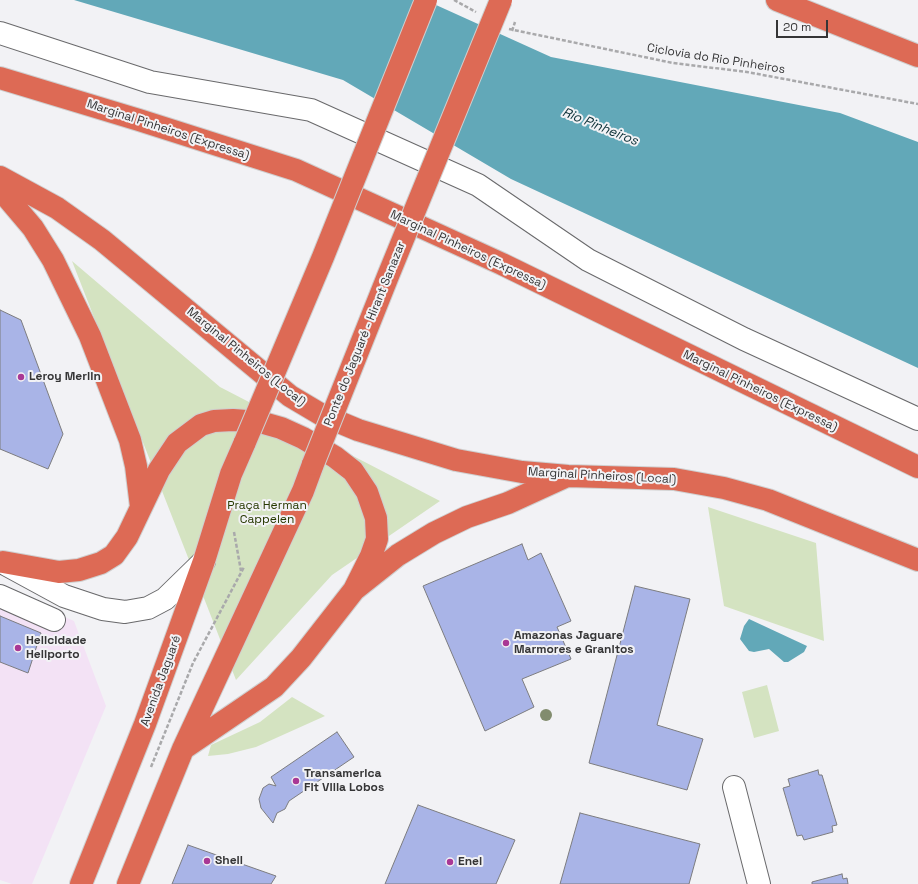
<!DOCTYPE html>
<meta charset="utf-8">
<style>
body{margin:0}
#map{position:relative;width:918px;height:884px;overflow:hidden;background:#f2f2f5;font-family:"Space Grotesk",sans-serif}
canvas{display:block}
.scale{position:absolute;left:776px;top:20px;width:52px;height:18px;box-sizing:border-box;border:2px solid #353536;border-top:0;padding-left:5px;font-size:12px;line-height:14px;white-space:nowrap;color:#353536;-webkit-text-stroke:3px #f2f2f5;paint-order:stroke}
</style>
<div id="map">
<canvas width="918" height="884"></canvas>
<div class="scale">20 m</div>
</div>
<script>
const context = document.querySelector('canvas').getContext('2d');
context.lineJoin = 'round';
function paint(path, color) { context.fillStyle = color; context.fill(path, 'evenodd'); }
const poly = rows => new Path2D(rows.map(r => 'M' + r).join(''));
function strokePath(path, color, width, dash) { context.strokeStyle = color; context.lineWidth = width; context.lineCap = dash ? 'butt' : 'round'; context.setLineDash(dash || []); context.stroke(path); }
function label(font, color, halo, rows, align = 'center') {
  context.font = font + ' "Space Grotesk",sans-serif'; context.lineWidth = 4; context.setLineDash([]); context.textBaseline = 'middle'; context.strokeStyle = halo; context.fillStyle = color; for (const [text, x, y, turn = 0] of rows) {
    context.save(); context.translate(x, y); context.rotate((+turn || 0) * Math.PI / 180); context.textAlign = isNaN(turn) ? turn : align; if (halo) context.strokeText(text, 0, 0); context.fillText(text, 0, 0); context.restore();
  }
}
const commercial = poly([
 [0,588,74,621,106,706,32,884,12,884,0,880]
]);
const green = poly([
 [72,261,220,387,440,501,332,575,236,680],
 [708,507,816,543,824,641,724,606],
 [767,685,779,731,754,738,742,692],
 [292,697,325,716,256,747,228,754,208,756,211,745,260,722]
]);
const water = poly([
 [74,0,425,0,551,57,840,113,918,142,918,368,511,179,343,80],
 [749,619,807,646,804,652,788,662,784,662,769,649,754,652,749,651,740,639,744,626]
]);
const building = poly([
 [0,310,21,320,63,434,48,469,0,449,0,310],
 [522,544,528,560,541,553,571,621,557,627,571,659,522,679,534,707,485,731,423,586,522,544],
 [635,586,690,599,657,725,703,739,687,790,589,763,635,586],
 [0,616,41,633,28,673,0,662,0,616],
 [337,732,354,757,289,801,285,809,277,813,273,823,261,808,259,799,263,788,269,784,276,786,271,777,337,732],
 [818,770,819,775,822,775,837,825,832,826,833,832,804,840,802,835,797,836,783,788,790,786,788,779,818,770],
 [418,805,515,840,496,884,385,884,418,805],
 [580,813,700,844,689,884,560,884,580,813],
 [188,845,276,876,271,884,172,884,188,845],
 [842,874,843,879,847,878,848,884,812,884,812,882,842,874]
]);
const path = poly([
 [454,0,476,12],
 [509,29,673,63,747,72,918,104],
 [512,31,515,22],
 [234,532,241,571],
 [151,767,193,663,244,567]
]);
const minor = poly([
 [0,33,150,82,311,110,478,185,588,260,744,339,918,419],
 [7,565,64,596,103,609,125,612,148,608,165,599,204,561],
 [0,596,54,620],
 [734,787,759,884]
]);
const highway = poly([
 [777,0,918,56],
 [0,78,139,120,296,170,502,264,918,467],
 [0,177,57,208,102,240,290,396,322,415,358,430,456,460,522,472,568,476,674,479,724,488,768,500,918,560],
 [0,189,33,228,53,260,90,336,130,440,136,466,141,507],
 [3,562,59,572,79,570,101,563,114,555,127,537,159,470,177,443,201,425,214,421,233,420,260,422,281,428,303,438,335,457,353,471,367,492,376,518,377,539,371,556,354,590],
 [183,749,274,687,301,658,354,590,398,555,434,533,467,517,508,503,567,476],
 [81,884,145,724,204,561,231,474,245,442],
 [128,884,183,749,303,491,313,464]
]);
const highwayBridge = poly([
 [245,442,323,257,426,0],
 [313,464,388,276,501,0]
]);
const trees = [
 [546,715]
];
const markers = [
 [21,377,4,"#a93895"],
 [506,643,4,"#a93895"],
 [18,648,4,"#a93895"],
 [296,781,4,"#a93895"],
 [207,861,4,"#a93895"],
 [450,862,4,"#a93895"]
];
const streetNames = [
 ["Ciclovia do Rio Pinheiros",716,59,9],
 ["Marginal Pinheiros (Expressa)",168,130,18],
 ["Marginal Pinheiros (Expressa)",468,250,25],
 ["Ponte do Jaguaré - Hirant Sanazar",365,334,-68],
 ["Marginal Pinheiros (Local)",246,357,39],
 ["Marginal Pinheiros (Expressa)",760,391,26],
 ["Marginal Pinheiros (Local)",602,476,3],
 ["Avenida Jaguaré",161,681,-70]
];
const poiNames = [
 ["Leroy Merlin",29,377],
 ["Amazonas Jaguare",514,636],
 ["Marmores e Granitos",514,650],
 ["Helicidade",26,641],
 ["Heliporto",26,655],
 ["Transamerica",304,774],
 ["Fit Villa Lobos",304,788],
 ["Shell",215,861],
 ["Enel",458,862]
];
const parkNames = [
 ["Praça Herman",267,506],
 ["Cappelen",267,520]
];
const waterNames = [
 ["Rio Pinheiros",600,127,22]
];
paint(commercial, '#f3e2f5');
paint(green, '#d4e3c1');
paint(water, '#62a8b8');
paint(building, '#a9b4e7');
strokePath(building, '#7c7c7f', 1);
strokePath(minor, '#69696b', 24);
strokePath(highway, '#cfcfcf', 24);
strokePath(path, '#a9a9ab', 2.5, [4, 2]);
strokePath(minor, '#fff', 22);
strokePath(highway, '#dd6a55', 22);
strokePath(highwayBridge, '#cfcfcf', 24, []);
strokePath(highwayBridge, '#dd6a55', 22);
context.fillStyle = '#828c6e';
for (const [x, y] of trees) { context.beginPath(); context.arc(x, y, 6, 0, 2 * Math.PI); context.fill(); }
for (const [x, y, r, color] of markers) { const dot = new Path2D(); dot.arc(x, y, r, 0, 2 * Math.PI); context.fillStyle = color; context.fill(dot); strokePath(dot, '#f2f2f5', 1.5); }
label('12px', '#353536', '#f2f2f5', streetNames);
label('bold 12px', '#353536', '#f2f2f5', poiNames, 'left');
label('12px', '#273900', '#f2f2f5', parkNames);
label('italic 13px', '#0d3138', '#f2f2f5', waterNames);
</script>
